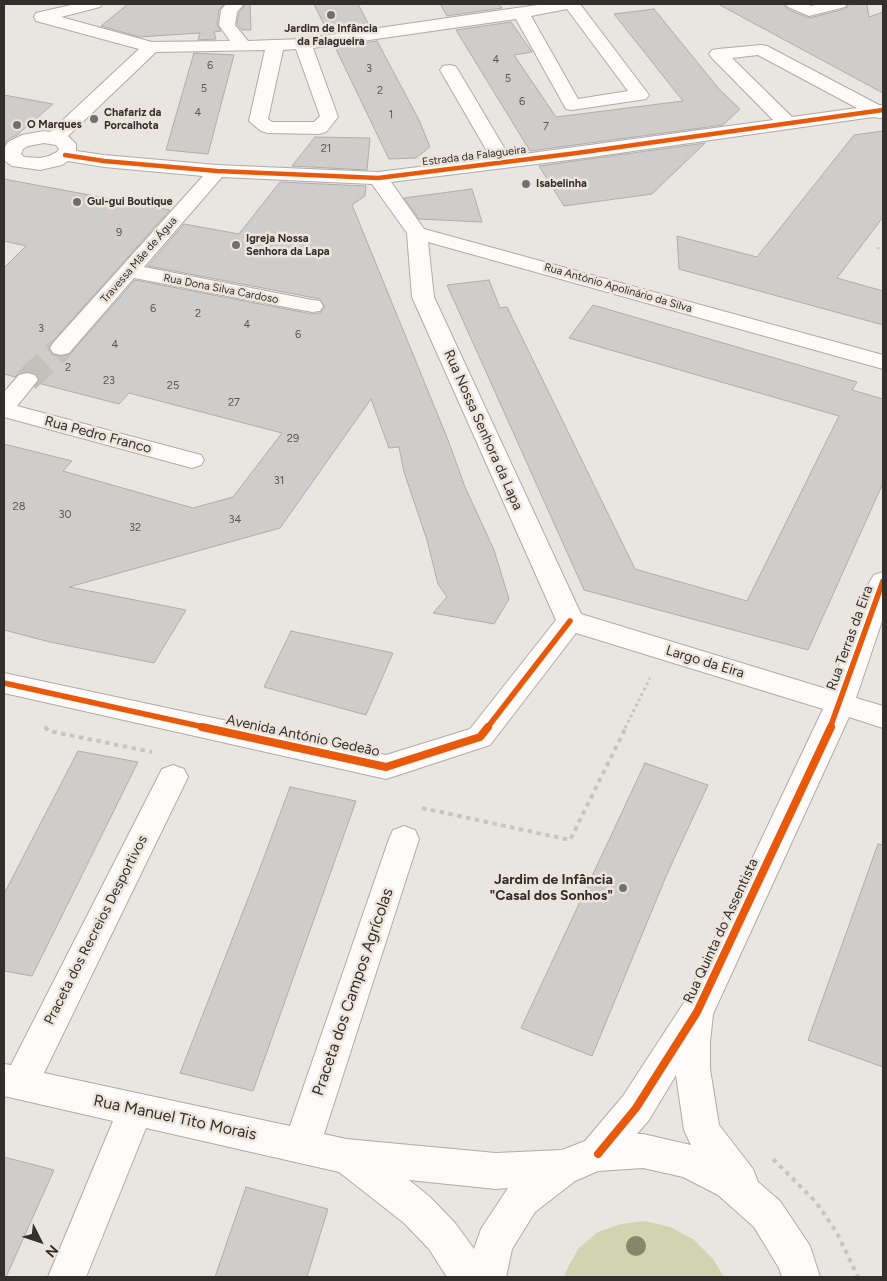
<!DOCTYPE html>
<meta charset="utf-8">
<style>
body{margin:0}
#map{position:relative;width:887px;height:1281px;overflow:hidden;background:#e9e5e0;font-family:Figtree,sans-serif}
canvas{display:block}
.frame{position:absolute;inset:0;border:5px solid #322f2c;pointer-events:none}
.north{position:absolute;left:15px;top:1216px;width:50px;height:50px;-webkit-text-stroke:4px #ede5dc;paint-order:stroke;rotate:131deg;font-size:14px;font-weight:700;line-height:20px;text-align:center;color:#322f2c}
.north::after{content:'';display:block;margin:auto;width:18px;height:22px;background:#322f2c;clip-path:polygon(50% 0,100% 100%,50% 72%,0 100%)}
</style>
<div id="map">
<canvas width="887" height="1281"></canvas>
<div class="frame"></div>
<div class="north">N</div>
</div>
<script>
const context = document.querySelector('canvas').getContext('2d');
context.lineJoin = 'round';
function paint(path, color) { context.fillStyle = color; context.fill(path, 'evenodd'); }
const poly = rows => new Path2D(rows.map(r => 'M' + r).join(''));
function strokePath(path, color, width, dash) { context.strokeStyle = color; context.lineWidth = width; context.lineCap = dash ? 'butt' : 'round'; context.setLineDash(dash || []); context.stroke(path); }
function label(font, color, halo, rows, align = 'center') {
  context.font = font + ' Figtree,sans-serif'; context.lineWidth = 5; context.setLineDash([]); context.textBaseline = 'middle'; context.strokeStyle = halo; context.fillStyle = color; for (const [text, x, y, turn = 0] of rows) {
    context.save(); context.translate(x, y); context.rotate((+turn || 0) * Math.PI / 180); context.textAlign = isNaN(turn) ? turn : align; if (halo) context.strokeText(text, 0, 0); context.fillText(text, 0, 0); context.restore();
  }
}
const green = poly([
 [645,1221,670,1227,693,1239,713,1259,724,1277,564,1277,566,1271,579,1248,598,1232,621,1224]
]);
const building = poly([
 [128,4,224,4,219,10,217,25,221,31,214,32,216,39,198,40,200,33,139,37,101,26,128,4],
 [246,4,250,4,251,30,242,30,237,24,239,13,246,4],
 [314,4,358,4,370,27,328,33,314,4],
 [440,4,499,4,502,8,447,16,440,4],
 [718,4,784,4,787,9,809,18,845,9,849,4,867,4,869,17,883,12,883,93,718,4],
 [654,9,719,89,740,109,723,125,530,151,456,30,511,22,532,52,514,55,556,117,683,101,614,14,654,9],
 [377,41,419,120,430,147,416,158,389,159,335,47,377,41],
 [194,53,234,55,208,154,166,150,194,53],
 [4,95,53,104,17,135,7,140,4,146,4,95],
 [883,131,883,217,837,278,883,291,883,325,679,269,677,236,757,257,854,135,883,131],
 [315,137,370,138,367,170,292,166,315,137],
 [705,143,652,194,564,206,539,166,705,143],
 [4,179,170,210,52,342,48,349,53,355,61,357,70,354,135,280,312,314,320,313,325,307,320,299,148,266,184,224,239,234,280,182,366,186,365,196,352,205,448,440,465,487,494,550,509,599,494,624,433,613,447,597,438,584,427,540,404,472,399,447,389,448,371,399,280,528,69,587,186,610,154,663,50,642,4,630,4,444,72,461,63,471,193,508,233,497,282,433,129,393,119,404,38,383,40,380,37,374,27,371,19,373,15,377,4,374,4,268,26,246,4,241,4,179],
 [472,189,482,222,419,219,404,198,472,189],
 [489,280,500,308,507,307,635,569,747,601,839,416,569,338,593,305,857,382,852,390,883,399,883,483,808,650,584,590,447,285,489,280],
 [291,631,393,653,366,715,264,687,291,631],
 [78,751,138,762,32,976,4,971,4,894,78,751],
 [645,763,708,785,667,874,592,1056,521,1028,645,763],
 [290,787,356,801,253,1091,180,1073,260,868,290,787],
 [878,844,883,845,883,1067,808,1040,878,844],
 [4,1157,54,1170,6,1277,4,1277,4,1157],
 [246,1187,328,1209,307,1277,215,1277,246,1187]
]);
const minorTunnel = poly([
 [27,380,61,348]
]);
const pathFar2 = poly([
 [877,248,883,249]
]);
const pathFar1 = poly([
 [45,726,46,728],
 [625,728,650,678]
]);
const path = poly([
 [45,727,49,731,152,752],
 [422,808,570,840,626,727],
 [773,1159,816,1202,837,1233,858,1277]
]);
const minor = poly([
 [75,4,102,4,100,7,61,17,152,42,230,41,219,25,221,10,226,4,244,4,237,12,235,25,248,41,303,39,544,4,580,4,649,95,646,99,640,100,572,110,566,109,516,19,313,48,338,117,326,132,319,134,268,133,261,131,249,121,265,50,156,52,68,136,76,144,76,151,104,155,217,165,378,172,491,158,440,70,443,66,449,65,455,66,458,70,509,156,773,120,712,58,709,54,712,50,718,49,761,45,767,46,879,105,883,105,883,118,880,118,873,117,577,159,391,182,424,229,883,355,883,369,428,242,434,297,581,614,830,690,870,581,874,575,883,572,883,618,856,698,883,706,883,728,849,717,713,1014,710,1042,710,1069,719,1125,753,1169,758,1182,780,1201,810,1246,820,1277,782,1277,779,1268,754,1227,718,1195,683,1177,643,1168,598,1171,575,1181,535,1212,512,1249,506,1277,447,1277,429,1249,404,1223,339,1172,146,1128,86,1277,48,1277,113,1121,4,1096,4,1064,11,1065,162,769,173,765,184,769,188,777,44,1073,290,1126,389,839,393,830,404,826,415,830,419,839,324,1134,346,1139,496,1153,562,1150,585,1141,623,1096,685,1001,823,709,576,633,490,745,386,779,4,693,4,673,386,755,470,729,556,620,412,297,407,233,372,184,222,177,144,267,312,300,320,301,323,306,320,311,312,312,134,278,69,353,61,355,53,353,50,348,53,343,203,176,104,167,68,161,62,165,40,170,12,166,5,161,4,149,8,142,22,135,44,131,50,132,139,49,36,21,34,17,36,13,75,4],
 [567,9,628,91,578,99,531,16,567,9],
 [296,49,320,116,314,122,272,122,268,119,283,50,296,49],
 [758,55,857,108,792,117,732,58,758,55],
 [44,143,56,145,59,149,57,152,49,156,40,158,24,157,21,154,23,149,28,146,44,143],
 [676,1075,684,1130,691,1145,643,1134,637,1134,649,1120,676,1075],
 [409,1180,496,1189,508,1188,481,1229,474,1249,455,1223,430,1197,409,1180],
 [786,4,807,4,811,6,819,4,847,4,845,7,809,16,788,7,786,4],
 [27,373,35,375,38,380,17,406,201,455,204,460,201,465,192,468,4,417,4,392,19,375,27,373]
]);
const cyclewayFar2 = poly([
 [65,155,104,161,217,171,378,178,577,153,883,110]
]);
const cyclewayFar1 = poly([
 [4,683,208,728],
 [487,728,570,621],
 [830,728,883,581]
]);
const cycleway = poly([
 [202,727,386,767,480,737,488,727],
 [598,1154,636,1108,697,1012,831,727]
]);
const trees = [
 [636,1246]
];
const markers = [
 [331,15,5,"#726f6b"],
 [94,119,5,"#726f6b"],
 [17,125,5,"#726f6b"],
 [526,184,5,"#726f6b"],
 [77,202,5,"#726f6b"],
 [236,245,5,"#726f6b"],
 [623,888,5,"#726f6b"]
];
const farPoinames = [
 ["Jardim de Infância",331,29,"center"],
 ["da Falagueira",331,42,"center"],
 ["Chafariz da",104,113],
 ["Porcalhota",104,126],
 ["O Marques",27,125],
 ["Isabelinha",536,184],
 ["Gui-gui Boutique",87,202],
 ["Igreja Nossa",246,239],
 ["Senhora da Lapa",246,252]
];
const numberNames = [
 ["4",496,60],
 ["6",210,66],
 ["3",369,69],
 ["5",508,79],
 ["5",204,89],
 ["2",380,91],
 ["6",522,102],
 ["4",198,113],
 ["1",391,115],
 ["7",546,127],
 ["21",326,149],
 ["9",119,233],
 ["6",153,309],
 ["2",198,314],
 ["4",247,325],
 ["3",41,329],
 ["6",298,335],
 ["4",115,345],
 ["2",68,368],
 ["23",109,381],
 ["25",173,386],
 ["27",234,403],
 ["29",293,439],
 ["31",279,481],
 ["28",19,507],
 ["30",65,515],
 ["34",235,520],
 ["32",135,528]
];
const farStreetnames = [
 ["Estrada da Falagueira",474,156,-7],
 ["Travessa Mãe de Água",139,260,-49],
 ["Rua António Apolinário da Silva",618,288,16],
 ["Rua Dona Silva Cardoso",221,289,11]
];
const streetNames = [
 ["Rua Nossa Senhora da Lapa",483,430,66],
 ["Rua Pedro Franco",98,435,15],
 ["Rua Terras da Eira",850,638,-70],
 ["Largo da Eira",705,662,17],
 ["Avenida António Gedeão",303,736,12],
 ["Praceta dos Recreios Desportivos",96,930,-63],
 ["Rua Quinta do Assentista",721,931,-65]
];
const poiNames = [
 ["Jardim de Infância",613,880],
 ["\"Casal dos Sonhos\"",613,896]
];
const nearStreetnames = [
 ["Praceta dos Campos Agrícolas",353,992,-71],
 ["Rua Manuel Tito Morais",175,1118,12]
];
paint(green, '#d0d4b1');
paint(building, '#cfcdcb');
strokePath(building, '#afacab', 1);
strokePath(minorTunnel, '#c4c1bc', 25, [25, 12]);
strokePath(minor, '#afaba8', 2);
strokePath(pathFar2, '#c7c5c4', 2, [2.5, 2.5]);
strokePath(pathFar1, '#c7c5c4', 3, [3, 3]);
strokePath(path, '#c7c5c4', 4, [4.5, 4.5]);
paint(minor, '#fcfbfa');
strokePath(cyclewayFar2, '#e8590c', 4.5);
strokePath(cyclewayFar1, '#e8590c', 5.5);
strokePath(cycleway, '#e8590c', 8);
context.fillStyle = '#85886b';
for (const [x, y] of trees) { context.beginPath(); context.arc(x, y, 10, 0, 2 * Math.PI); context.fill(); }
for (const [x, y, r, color] of markers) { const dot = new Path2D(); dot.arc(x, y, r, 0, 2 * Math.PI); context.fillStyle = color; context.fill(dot); strokePath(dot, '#ede5dc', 2); }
label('bold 11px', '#322f2c', '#ede5dc', farPoinames, 'left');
label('11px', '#5a5754', null, numberNames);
label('11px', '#322f2c', '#ede5dc', farStreetnames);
label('14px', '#322f2c', '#ede5dc', streetNames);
label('bold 14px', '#322f2c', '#ede5dc', poiNames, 'right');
label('16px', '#322f2c', '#ede5dc', nearStreetnames);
</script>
